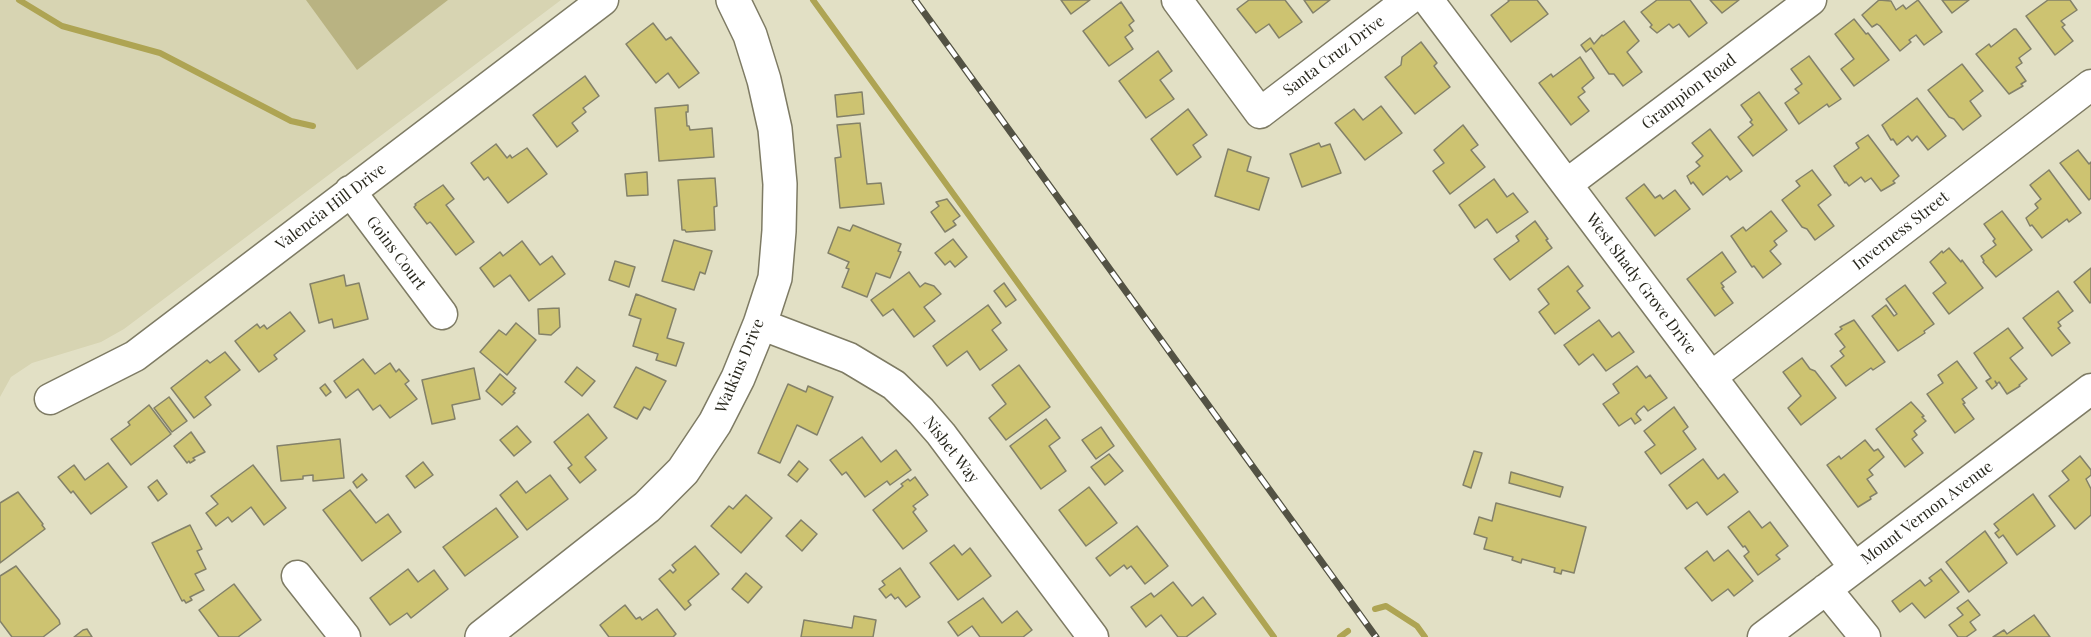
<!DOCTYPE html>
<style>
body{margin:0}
canvas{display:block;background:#e2e0c5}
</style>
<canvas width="2091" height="637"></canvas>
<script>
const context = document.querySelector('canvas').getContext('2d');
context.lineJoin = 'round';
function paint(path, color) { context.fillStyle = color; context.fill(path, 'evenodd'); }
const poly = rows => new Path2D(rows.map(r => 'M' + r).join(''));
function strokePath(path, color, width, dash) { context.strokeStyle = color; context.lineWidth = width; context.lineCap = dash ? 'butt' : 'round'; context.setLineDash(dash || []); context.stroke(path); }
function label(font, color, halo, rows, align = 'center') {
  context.font = font + ' "Playfair Display",serif'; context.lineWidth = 4.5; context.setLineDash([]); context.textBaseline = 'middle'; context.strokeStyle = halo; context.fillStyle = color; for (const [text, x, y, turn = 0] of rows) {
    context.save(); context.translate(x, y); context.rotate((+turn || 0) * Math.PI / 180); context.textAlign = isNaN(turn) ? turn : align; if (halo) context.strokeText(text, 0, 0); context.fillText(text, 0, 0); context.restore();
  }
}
const built = poly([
 [0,0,561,0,124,329,101,342,32,363,11,377,0,397]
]);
const green = poly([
 [306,0,448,0,357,70]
]);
const stream = poly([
 [19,0,62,26,160,53,291,121,313,126],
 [813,0,1274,637],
 [1375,609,1386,606,1417,626,1425,637],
 [1340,637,1348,631]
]);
const building = poly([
 [1061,0,1090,0,1071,14,1061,0],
 [1249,0,1285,0,1302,22,1279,38,1269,24,1256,33,1237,9,1249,0],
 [1304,0,1330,0,1313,13,1304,0],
 [1508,0,1537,0,1548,14,1511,42,1491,15,1509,1,1508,0],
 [1657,0,1690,0,1707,23,1689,37,1679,24,1673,28,1669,24,1657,33,1650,27,1652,25,1641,12,1657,0],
 [1710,0,1739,0,1722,13,1710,0],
 [1879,0,1891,1,1896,10,1903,5,1906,9,1918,0,1942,32,1924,45,1916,35,1909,40,1911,42,1900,51,1880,26,1877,24,1872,27,1862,15,1879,0],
 [1942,0,1969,0,1952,13,1942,0],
 [2048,0,2070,0,2077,10,2061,21,2065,25,2062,27,2073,41,2055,55,2026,16,2048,0],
 [1121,2,1134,21,1129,25,1133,31,1125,37,1133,49,1109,66,1083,31,1121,2],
 [1854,19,1866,34,1868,33,1889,60,1854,86,1841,69,1854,59,1835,34,1854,19],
 [1624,21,1639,41,1627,52,1642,72,1623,86,1614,74,1609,74,1591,48,1586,52,1581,45,1590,38,1594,44,1602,35,1603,36,1624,21],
 [653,23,666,40,671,37,699,73,679,88,668,73,656,83,626,44,653,23],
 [2014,29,2016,29,2031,49,2019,58,2022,63,2016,67,2026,81,2021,84,2023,86,2009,94,1976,54,1989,44,1991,47,2014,29],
 [1421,42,1437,63,1434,66,1450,87,1415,114,1385,77,1401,65,1402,57,1421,42],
 [1158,51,1172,71,1160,80,1174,99,1146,118,1119,81,1158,51],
 [1809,56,1841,99,1829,107,1827,104,1799,124,1785,103,1799,93,1795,89,1802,84,1791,69,1809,56],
 [1580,57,1594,78,1582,88,1585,92,1578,97,1589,111,1571,125,1539,83,1551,74,1553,77,1580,57],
 [1962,64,1983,91,1970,101,1981,116,1963,130,1954,119,1949,117,1928,90,1962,64],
 [585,76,599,96,583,108,586,112,572,123,578,131,557,147,533,115,585,76],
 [862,92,864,114,837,117,835,95,862,92],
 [1759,92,1787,130,1753,156,1738,137,1753,125,1750,122,1752,120,1741,105,1759,92],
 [1917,98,1946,136,1928,150,1917,136,1912,141,1908,136,1897,145,1893,139,1891,140,1882,125,1917,98],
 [688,105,688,112,686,112,687,126,689,126,690,130,712,128,714,157,659,161,655,108,688,105],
 [1381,106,1402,133,1365,160,1335,123,1354,109,1363,120,1381,106],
 [1188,109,1207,135,1193,145,1201,157,1177,175,1151,139,1188,109],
 [860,123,867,184,881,183,884,204,840,208,835,158,841,157,837,125,860,123],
 [1463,125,1478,145,1471,150,1485,167,1450,194,1433,171,1444,163,1434,150,1463,125],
 [1710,129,1742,171,1730,180,1727,176,1703,195,1693,182,1691,184,1687,176,1700,166,1696,162,1703,156,1692,143,1710,129],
 [1868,135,1899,176,1893,181,1895,183,1881,191,1871,178,1865,182,1861,177,1849,186,1846,182,1845,183,1834,166,1859,148,1856,143,1868,135],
 [1319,143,1321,147,1330,144,1341,173,1302,187,1290,154,1319,143],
 [496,144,507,158,510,155,512,158,527,148,547,174,508,203,488,177,484,180,471,163,496,144],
 [1228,149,1251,157,1247,171,1269,178,1259,210,1215,196,1228,149],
 [2078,150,2089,164,2091,162,2091,198,2089,200,2060,163,2078,150],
 [1812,170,1831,195,1818,205,1834,226,1815,240,1807,229,1802,227,1782,200,1800,186,1796,181,1812,170],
 [2049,170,2081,213,2069,222,2067,219,2042,238,2032,225,2030,226,2026,218,2038,208,2035,204,2041,199,2030,185,2049,170],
 [647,172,648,195,627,196,625,174,647,172],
 [715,178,717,206,714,207,715,230,686,232,685,230,682,230,678,180,715,178],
 [1494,179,1507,197,1513,193,1528,212,1497,233,1487,219,1475,228,1459,205,1494,179],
 [1644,184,1655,198,1660,195,1663,199,1675,190,1690,209,1655,236,1626,198,1644,184],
 [443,185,454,199,446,205,474,242,456,255,432,224,430,222,427,224,414,207,416,205,415,204,443,185],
 [947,199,960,216,953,221,956,225,945,232,931,212,939,206,936,202,947,199],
 [1771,211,1787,231,1774,241,1777,245,1770,251,1781,264,1763,278,1754,266,1752,267,1731,236,1743,227,1746,231,1771,211],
 [2002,211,2032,250,1996,277,1983,262,1984,261,1981,256,1996,245,1993,241,1995,239,1984,224,2002,211],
 [1535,221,1548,239,1546,240,1552,248,1510,280,1494,259,1519,241,1516,236,1535,221],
 [853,225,901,244,898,251,901,252,890,278,876,273,867,297,842,287,849,269,846,268,849,262,828,253,838,227,850,231,853,225],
 [953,239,967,257,955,267,950,261,945,265,935,253,953,239],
 [674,240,712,251,705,274,700,272,694,290,662,281,674,240],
 [522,241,540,265,552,256,565,274,529,301,510,275,494,287,480,268,500,252,503,256,522,241],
 [1949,248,1961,262,1962,260,1983,288,1949,314,1933,293,1946,283,1930,262,1942,251,1943,253,1949,248],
 [1722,252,1736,272,1721,283,1724,287,1722,288,1733,303,1715,316,1687,279,1722,252],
 [615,261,635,267,629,287,609,280,615,261],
 [1568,266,1583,286,1577,291,1590,308,1555,334,1539,312,1549,304,1538,289,1568,266],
 [2091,268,2091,302,2090,303,2074,282,2091,268],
 [909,272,920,287,925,283,934,286,941,294,924,307,935,321,914,337,893,309,883,316,871,300,909,272],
 [344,275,346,286,359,283,368,319,334,328,332,319,319,323,310,284,344,275],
 [1004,283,1016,300,1006,307,994,291,1004,283],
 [1905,285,1934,324,1924,331,1925,333,1898,351,1872,316,1886,305,1894,316,1897,314,1886,299,1905,285],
 [2058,291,2073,311,2058,322,2061,326,2058,328,2070,343,2052,356,2023,318,2058,291],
 [636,294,676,309,667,338,684,343,676,366,656,360,658,354,633,346,641,319,629,315,636,294],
 [988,305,1001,323,992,330,1007,350,980,370,967,351,947,366,933,346,988,305],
 [559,308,560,327,551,335,539,334,538,309,559,308],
 [290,312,305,331,274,355,277,359,259,372,235,341,257,324,260,328,264,325,267,329,290,312],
 [1599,320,1612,337,1619,332,1634,352,1606,371,1593,354,1579,365,1564,345,1599,320],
 [1854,320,1885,362,1873,370,1871,368,1846,386,1831,366,1844,356,1840,351,1845,347,1835,334,1842,329,1840,327,1854,320],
 [516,323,536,340,507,375,480,352,499,330,506,335,516,323],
 [2008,328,2023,348,2010,358,2027,379,2019,385,2020,386,2007,394,1999,382,1997,384,1995,381,1997,385,1992,389,1986,381,1991,378,1974,353,2008,328],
 [225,352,240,370,205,397,211,405,194,418,171,388,207,360,210,363,225,352],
 [1802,358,1810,369,1815,371,1836,398,1801,425,1788,408,1801,396,1783,372,1802,358],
 [363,359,375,374,390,363,396,372,399,369,409,381,405,384,417,399,390,418,380,405,373,410,358,389,346,398,334,381,363,359],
 [1957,361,1977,388,1962,399,1965,403,1963,404,1974,419,1955,433,1927,394,1943,383,1938,375,1957,361],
 [1019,365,1050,407,1006,440,989,418,1006,404,992,385,1019,365],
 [1637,366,1646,378,1650,375,1667,398,1648,411,1644,406,1638,411,1636,414,1641,420,1635,424,1631,418,1619,426,1603,404,1619,393,1613,384,1637,366],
 [577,367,595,381,582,396,565,382,577,367],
 [636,367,666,381,650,410,644,407,637,419,614,407,636,367],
 [474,368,480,399,452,405,455,419,432,424,422,380,474,368],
 [500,374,516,388,513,392,515,393,502,405,486,391,500,374],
 [325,384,331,392,326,396,320,388,325,384],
 [788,384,806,392,808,386,833,397,817,435,797,425,780,463,758,453,788,384],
 [169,397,187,421,172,432,154,408,169,397],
 [1911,402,1924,416,1922,417,1926,421,1914,431,1917,435,1912,439,1923,453,1905,467,1876,429,1911,402],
 [149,405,171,434,131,465,111,439,130,425,128,422,149,405],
 [1674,407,1688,427,1683,431,1696,449,1661,474,1645,452,1655,445,1644,431,1674,407],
 [588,414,607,438,585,457,596,470,580,483,568,468,572,465,554,442,588,414],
 [1046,419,1060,438,1049,446,1066,471,1041,489,1010,446,1046,419],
 [517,426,531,442,514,456,500,440,517,426],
 [1101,427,1114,446,1096,459,1082,440,1101,427],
 [191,432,205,452,193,458,195,460,190,463,189,461,187,463,174,446,191,432],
 [862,437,881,462,896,450,911,470,890,485,887,481,865,497,846,472,842,475,830,460,862,437],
 [340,439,344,478,313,481,313,475,303,476,303,479,281,481,277,446,340,439],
 [1865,440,1874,451,1878,449,1884,457,1869,470,1873,475,1867,479,1877,493,1870,497,1871,499,1858,507,1827,465,1839,456,1841,459,1865,440],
 [1474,451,1482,453,1471,488,1463,485,1474,451],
 [1109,454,1123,471,1105,485,1091,467,1109,454],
 [2080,456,2091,470,2091,475,2086,479,2091,489,2091,515,2075,529,2049,496,2069,480,2062,471,2080,456],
 [1703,459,1718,479,1724,474,1738,492,1707,515,1697,502,1687,509,1669,485,1703,459],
 [799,461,808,469,797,482,788,475,799,461],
 [423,462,433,475,415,488,406,476,423,462],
 [108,463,127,487,91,514,73,491,71,493,58,477,74,465,85,480,108,463],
 [253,465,286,508,264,525,251,507,232,522,228,517,216,526,206,513,218,504,211,496,253,465],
 [1511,472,1563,487,1560,497,1509,483,1511,472],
 [362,474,367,480,357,488,353,482,362,474],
 [550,475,568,499,527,530,500,495,517,481,526,493,550,475],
 [915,477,928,495,913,506,916,509,913,512,927,531,903,549,873,510,903,486,901,484,908,479,910,481,915,477],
 [157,480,167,494,158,501,148,487,157,480],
 [1089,487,1117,523,1086,546,1059,510,1089,487],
 [350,490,376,523,388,514,401,532,362,561,323,510,350,490],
 [18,492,43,524,42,525,45,529,0,563,0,503,18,492],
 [2033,494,2055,526,2017,555,2003,535,1999,538,1995,533,1999,530,1994,524,2033,494],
 [746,495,772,518,741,553,711,526,729,506,733,509,746,495],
 [1496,503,1586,527,1574,573,1562,570,1561,574,1554,572,1555,568,1522,559,1521,563,1512,560,1513,557,1484,549,1487,538,1474,534,1479,517,1492,521,1496,503],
 [496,508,518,537,465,576,443,547,496,508],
 [1749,511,1762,528,1770,522,1788,546,1776,555,1780,559,1758,575,1744,556,1749,552,1745,546,1743,547,1728,527,1749,511],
 [801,520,817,534,802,551,786,536,801,520],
 [190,525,202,549,197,551,206,569,195,574,204,590,190,597,192,600,186,603,184,600,182,601,152,543,190,525],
 [1137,526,1168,566,1145,584,1131,566,1127,569,1124,565,1110,576,1096,558,1137,526],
 [1985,531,2007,563,1969,592,1946,562,1985,531],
 [954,545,962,555,970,548,991,576,958,600,930,563,954,545],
 [695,546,719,574,688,601,691,605,685,610,659,579,670,570,673,573,676,570,672,565,695,546],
 [1728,550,1753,581,1734,596,1728,589,1712,601,1685,568,1707,551,1714,561,1728,550],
 [16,566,59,620,60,624,43,637,12,637,0,621,0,576,16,566],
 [900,568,920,597,906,607,898,597,895,599,891,594,886,598,879,589,885,585,882,581,900,568],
 [408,569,418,582,434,570,448,589,411,618,407,613,390,625,370,598,408,569],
 [1941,569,1959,592,1925,618,1912,603,1900,612,1892,601,1920,580,1925,586,1932,581,1929,578,1941,569],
 [746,573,762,587,748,603,732,589,746,573],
 [1173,582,1192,606,1203,597,1216,614,1186,637,1178,637,1161,615,1146,627,1131,607,1151,593,1154,597,1173,582],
 [234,584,261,620,238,637,219,637,199,610,234,584],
 [983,598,1002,623,1017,611,1032,630,1023,637,980,637,972,626,958,636,948,622,983,598],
 [1968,600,1980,615,1970,622,1976,630,1966,637,1958,637,1949,625,1963,615,1957,608,1968,600],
 [625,605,636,619,640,617,642,620,657,609,676,634,673,637,609,637,600,625,625,605],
 [2034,615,2050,637,1993,637,2004,630,2007,634,2034,615],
 [854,616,876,620,873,637,801,637,804,620,852,628,854,616],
 [87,629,92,637,74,637,83,630,87,629]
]);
const minor = poly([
 [1177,0,1260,113,1408,0],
 [1428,0,1854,567],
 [1567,184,1811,0],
 [350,191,442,314],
 [760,324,849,358,894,385,921,411,941,434,1093,637],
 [1711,377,2091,85],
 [50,399,135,356,603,0],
 [297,576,345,637],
 [1826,589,1865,637],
 [1763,637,2091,389]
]);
const major = poly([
 [482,637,647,507,683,471,715,423,738,378,760,324,775,278,779,231,780,184,775,129,764,80,750,35,733,0]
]);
const rail = poly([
 [915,0,1376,637]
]);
const streetNames = [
 ["Santa Cruz Drive",1334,56,-37],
 ["Grampion Road",1689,92,-37],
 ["Valencia Hill Drive",331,207,-37],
 ["Inverness Street",1901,231,-38],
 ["Goins Court",396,253,53],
 ["West Shady Grove Drive",1641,284,53],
 ["Watkins Drive",740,366,-67],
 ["Nisbet Way",951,450,52],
 ["Mount Vernon Avenue",1927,513,-37]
];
paint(built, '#d7d4b2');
paint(green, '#b9b382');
strokePath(stream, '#aea453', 6);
paint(building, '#cdc371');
strokePath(building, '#838169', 1.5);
strokePath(minor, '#7e7b64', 33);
strokePath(major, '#7e7b64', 36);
strokePath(minor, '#fff', 30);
strokePath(major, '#fff', 33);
strokePath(rail, '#535244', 7);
strokePath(rail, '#fff', 4.5, [14]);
label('16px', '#29281e', '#fff', streetNames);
</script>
